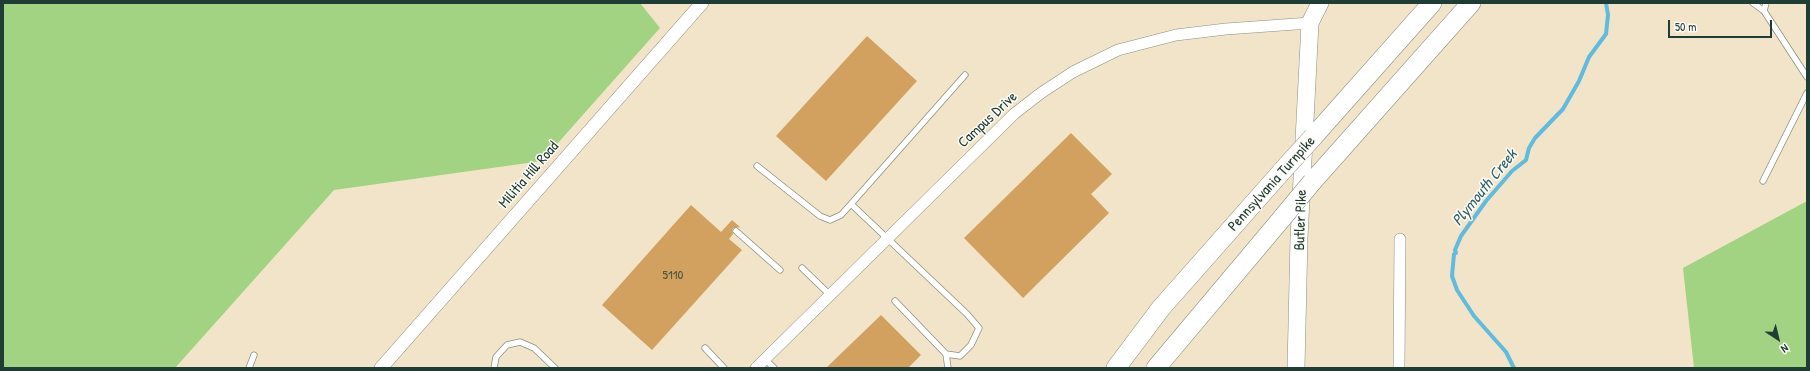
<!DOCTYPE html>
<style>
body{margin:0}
#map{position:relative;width:1810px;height:371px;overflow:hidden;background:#f2e4c8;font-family:"Patrick Hand",sans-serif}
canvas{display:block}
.frame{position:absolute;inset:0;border:4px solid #1f3d34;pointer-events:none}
.north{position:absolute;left:1758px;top:319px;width:40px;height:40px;-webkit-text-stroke:3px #fdfcf7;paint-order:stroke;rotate:145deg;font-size:11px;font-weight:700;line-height:16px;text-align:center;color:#1f3d34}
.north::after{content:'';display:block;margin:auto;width:14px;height:18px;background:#1f3d34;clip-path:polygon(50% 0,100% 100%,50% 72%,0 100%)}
.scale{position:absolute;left:1668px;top:20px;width:104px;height:18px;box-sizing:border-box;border:2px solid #1f3d34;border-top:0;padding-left:5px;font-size:12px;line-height:14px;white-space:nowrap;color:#1f3d34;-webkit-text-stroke:3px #fdfcf7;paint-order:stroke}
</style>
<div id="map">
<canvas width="1810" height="371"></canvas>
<div class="frame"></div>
<div class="north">N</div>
<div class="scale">50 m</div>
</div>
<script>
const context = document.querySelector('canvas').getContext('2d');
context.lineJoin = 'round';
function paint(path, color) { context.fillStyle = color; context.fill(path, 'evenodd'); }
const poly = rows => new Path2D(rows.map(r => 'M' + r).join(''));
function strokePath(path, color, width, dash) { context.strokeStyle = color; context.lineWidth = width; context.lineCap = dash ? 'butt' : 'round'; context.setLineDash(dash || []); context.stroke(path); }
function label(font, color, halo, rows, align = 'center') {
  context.font = font + ' "Patrick Hand",sans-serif'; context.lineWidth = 3; context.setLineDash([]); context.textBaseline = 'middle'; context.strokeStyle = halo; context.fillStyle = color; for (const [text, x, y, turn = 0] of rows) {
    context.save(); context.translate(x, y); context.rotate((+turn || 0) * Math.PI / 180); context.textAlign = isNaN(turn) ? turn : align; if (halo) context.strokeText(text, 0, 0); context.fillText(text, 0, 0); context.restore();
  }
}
const green = poly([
 [3,3,640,3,660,28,542,161,334,190,175,368,3,368],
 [1807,201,1807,368,1694,368,1683,268]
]);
const stream = poly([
 [1514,368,1506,352,1474,316,1457,290,1452,276,1454,254,1456,253,1455,250,1461,236,1486,201,1512,171,1526,160,1529,148,1535,138,1563,109,1579,81,1589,57,1606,34,1608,15,1606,3]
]);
const building = poly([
 [867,36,917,81,826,181,776,136],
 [1071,133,1112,174,1091,194,1109,213,1023,298,964,238],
 [691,205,721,232,732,220,740,227,733,228,732,231,733,234,729,239,742,250,652,350,602,305],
 [881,315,921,355,908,368,826,368]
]);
const service = poly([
 [1753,3,1764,11],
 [1766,3,1764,11,1807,77],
 [757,166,820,216,830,220,841,215,851,204],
 [1763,181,1807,93],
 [736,231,780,270],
 [802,268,830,295],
 [895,301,946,354],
 [705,348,724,368],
 [765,359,774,368],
 [249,368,254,355],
 [494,368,496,357,507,345,520,342,534,348,555,368],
 [948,368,946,354,960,356,971,345,979,328,967,314,851,204,965,75]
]);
const minor = poly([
 [756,368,1014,114,1041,93,1073,72,1118,50,1176,35,1226,29,1310,23,1310,18],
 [1399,368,1400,239]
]);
const tertiary = poly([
 [381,368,702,3]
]);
const primary = poly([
 [1296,368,1299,238,1310,23,1320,3]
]);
const motorway = poly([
 [1313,137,1432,3],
 [1312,182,1471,3],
 [1116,368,1161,308,1283,170],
 [1156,368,1283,217]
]);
const motorwayBridge = poly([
 [1283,170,1313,137],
 [1283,217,1312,182]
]);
const numberNames = [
 ["5110",673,276]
];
const streetNames = [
 ["Campus Drive",988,120,-43],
 ["Militia Hill Road",529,175,-49],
 ["Pennsylvania Turnpike",1272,184,-48],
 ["Butler Pike",1301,220,-88]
];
const waterNames = [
 ["Plymouth Creek",1485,188,-51]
];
paint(green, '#a1d383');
strokePath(stream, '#60bcde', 4);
paint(building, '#d2a160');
strokePath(service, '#88907e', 7);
strokePath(minor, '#88907e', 12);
strokePath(tertiary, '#88907e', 14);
strokePath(primary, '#88907e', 18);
strokePath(motorway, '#88907e', 20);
strokePath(service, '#fff', 5.5);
strokePath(minor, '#fff', 11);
strokePath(tertiary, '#fff', 13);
strokePath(primary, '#fff', 17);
strokePath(motorway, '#fff', 19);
strokePath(motorwayBridge, '#88907e', 20, []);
strokePath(motorwayBridge, '#fff', 19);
label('13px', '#4c563f', null, numberNames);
label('15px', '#1f3d34', '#fdfcf7', streetNames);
label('italic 16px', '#326367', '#fdfcf7', waterNames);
</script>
